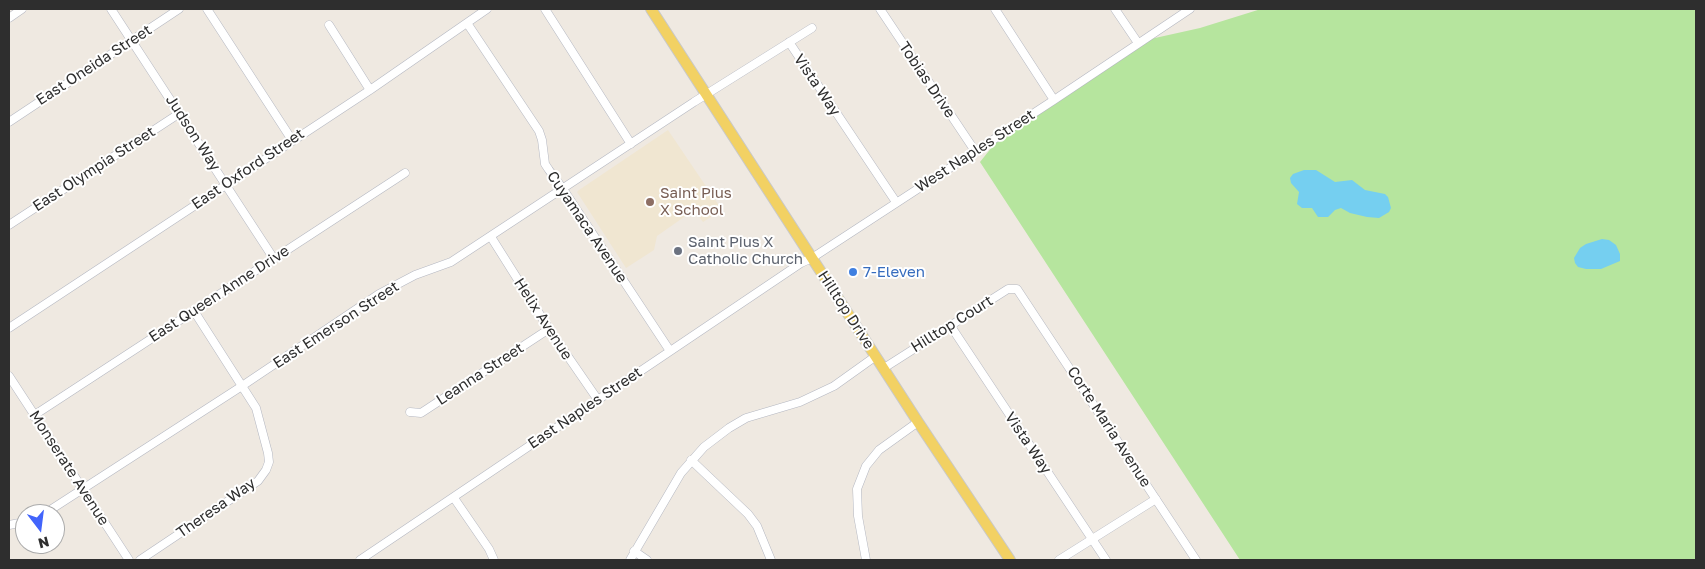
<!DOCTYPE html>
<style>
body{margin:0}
#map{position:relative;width:1705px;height:569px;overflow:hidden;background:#efe9e1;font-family:"Golos Text",sans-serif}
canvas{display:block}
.frame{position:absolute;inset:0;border:10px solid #2e2e2e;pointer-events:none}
.north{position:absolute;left:15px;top:504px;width:50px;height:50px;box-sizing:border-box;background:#fff;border:1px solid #ababab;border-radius:50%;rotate:165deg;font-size:14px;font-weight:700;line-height:20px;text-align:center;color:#2e2e2e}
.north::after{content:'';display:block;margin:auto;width:18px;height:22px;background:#4264fb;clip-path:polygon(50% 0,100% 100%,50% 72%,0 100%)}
</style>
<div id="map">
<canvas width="1705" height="569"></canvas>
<div class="frame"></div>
<div class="north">N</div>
</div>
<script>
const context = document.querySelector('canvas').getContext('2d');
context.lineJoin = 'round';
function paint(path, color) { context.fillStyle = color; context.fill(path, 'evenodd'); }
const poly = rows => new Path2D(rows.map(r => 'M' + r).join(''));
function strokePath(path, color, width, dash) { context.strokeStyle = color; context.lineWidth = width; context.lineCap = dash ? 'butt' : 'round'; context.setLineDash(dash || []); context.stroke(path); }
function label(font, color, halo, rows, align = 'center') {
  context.font = font + ' "Golos Text",sans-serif'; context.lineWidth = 4; context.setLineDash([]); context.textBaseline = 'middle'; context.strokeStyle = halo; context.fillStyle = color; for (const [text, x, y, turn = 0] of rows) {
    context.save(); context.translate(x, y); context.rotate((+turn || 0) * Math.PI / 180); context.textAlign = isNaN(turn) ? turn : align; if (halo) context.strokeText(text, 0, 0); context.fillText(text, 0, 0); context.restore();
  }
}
const education = poly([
 [668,130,722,210,703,222,694,210,657,236,654,250,626,268,577,192,579,190]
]);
const green = poly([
 [1261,9,1696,9,1696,560,1240,560,980,162,1008,127,1137,42,1200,28]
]);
const water = poly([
 [1304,170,1316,170,1335,182,1352,180,1365,190,1385,194,1388,197,1391,208,1389,212,1379,218,1367,217,1350,213,1341,208,1335,210,1328,217,1318,217,1312,208,1302,208,1297,204,1299,192,1291,183,1290,178,1293,174],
 [1602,239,1609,240,1616,245,1620,254,1620,261,1601,269,1586,269,1578,267,1575,263,1574,258,1580,248,1586,244]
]);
const minor = poly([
 [111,9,274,259],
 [207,9,292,140],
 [545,9,631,144],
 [880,9,975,151],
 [995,9,1054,100],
 [1115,9,1138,43],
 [9,18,22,9],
 [467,23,539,131,542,140,545,164,549,170,563,189,670,351],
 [329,25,370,90],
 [789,42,896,202],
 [9,122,179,9],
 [9,225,180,113],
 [491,237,549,329,598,400],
 [950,325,1106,560],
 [9,328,370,90,487,9],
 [884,368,1008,289,1017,289,1196,560],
 [9,376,129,560],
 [410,412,421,413,549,329],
 [33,416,405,173],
 [691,460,748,514,757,526,771,560],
 [454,498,489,549,494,560],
 [44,514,242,386,379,294,415,275,451,262,694,102,812,28],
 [9,525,25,522],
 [634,551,647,560],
 [140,560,258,481,266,470,269,462,268,453,256,408,194,311],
 [360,560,801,263,812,258,1054,100,1190,9],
 [630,560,681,473,704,447,729,428,746,418,800,402,834,386,876,356],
 [866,560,858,516,857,489,866,466,879,450,918,422],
 [1059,560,1156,499]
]);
const major = poly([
 [651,9,918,422,1010,560]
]);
const markers = [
 [650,202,5,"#8d6e63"],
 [678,251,5,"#6b7280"],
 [853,272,5,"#3f7fe0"]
];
const streetNames = [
 ["East Oneida Street",94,65,-33],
 ["Tobias Drive",927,80,56],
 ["Vista Way",817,85,56],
 ["Judson Way",193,133,57],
 ["West Naples Street",975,151,-33],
 ["East Olympia Street",94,169,-33],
 ["East Oxford Street",248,169,-34],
 ["Cuyamaca Avenue",587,227,56],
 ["East Queen Anne Drive",219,294,-33],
 ["Hilltop Drive",846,310,57],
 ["Helix Avenue",543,319,57],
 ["Hilltop Court",952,324,-32],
 ["East Emerson Street",336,325,-33],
 ["Leanna Street",480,374,-33],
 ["East Naples Street",585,408,-34],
 ["Corte Maria Avenue",1109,427,57],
 ["Vista Way",1028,443,56],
 ["Monserate Avenue",69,468,57],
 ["Theresa Way",216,508,-35]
];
const educationNames = [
 ["Saint Pius",660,193],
 ["X School",660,210]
];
const worshipNames = [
 ["Saint Pius X",688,242],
 ["Catholic Church",688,259]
];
const shopNames = [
 ["7-Eleven",863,272]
];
paint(education, '#f0e6d1');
paint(green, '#b6e59e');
paint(water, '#75cff0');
strokePath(minor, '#b4b7c1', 9);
strokePath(major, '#c9c9c9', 12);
strokePath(minor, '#fff', 8);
strokePath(major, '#f2d163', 10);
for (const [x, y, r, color] of markers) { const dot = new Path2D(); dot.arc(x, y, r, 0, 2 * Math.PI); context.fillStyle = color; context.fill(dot); strokePath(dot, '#fff', 2); }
label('15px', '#2e2e2e', '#fff', streetNames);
label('15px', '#785e54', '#fff', educationNames, 'left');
label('15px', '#5b616d', '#fff', worshipNames, 'left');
label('15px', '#366cbe', '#fff', shopNames, 'left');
</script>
